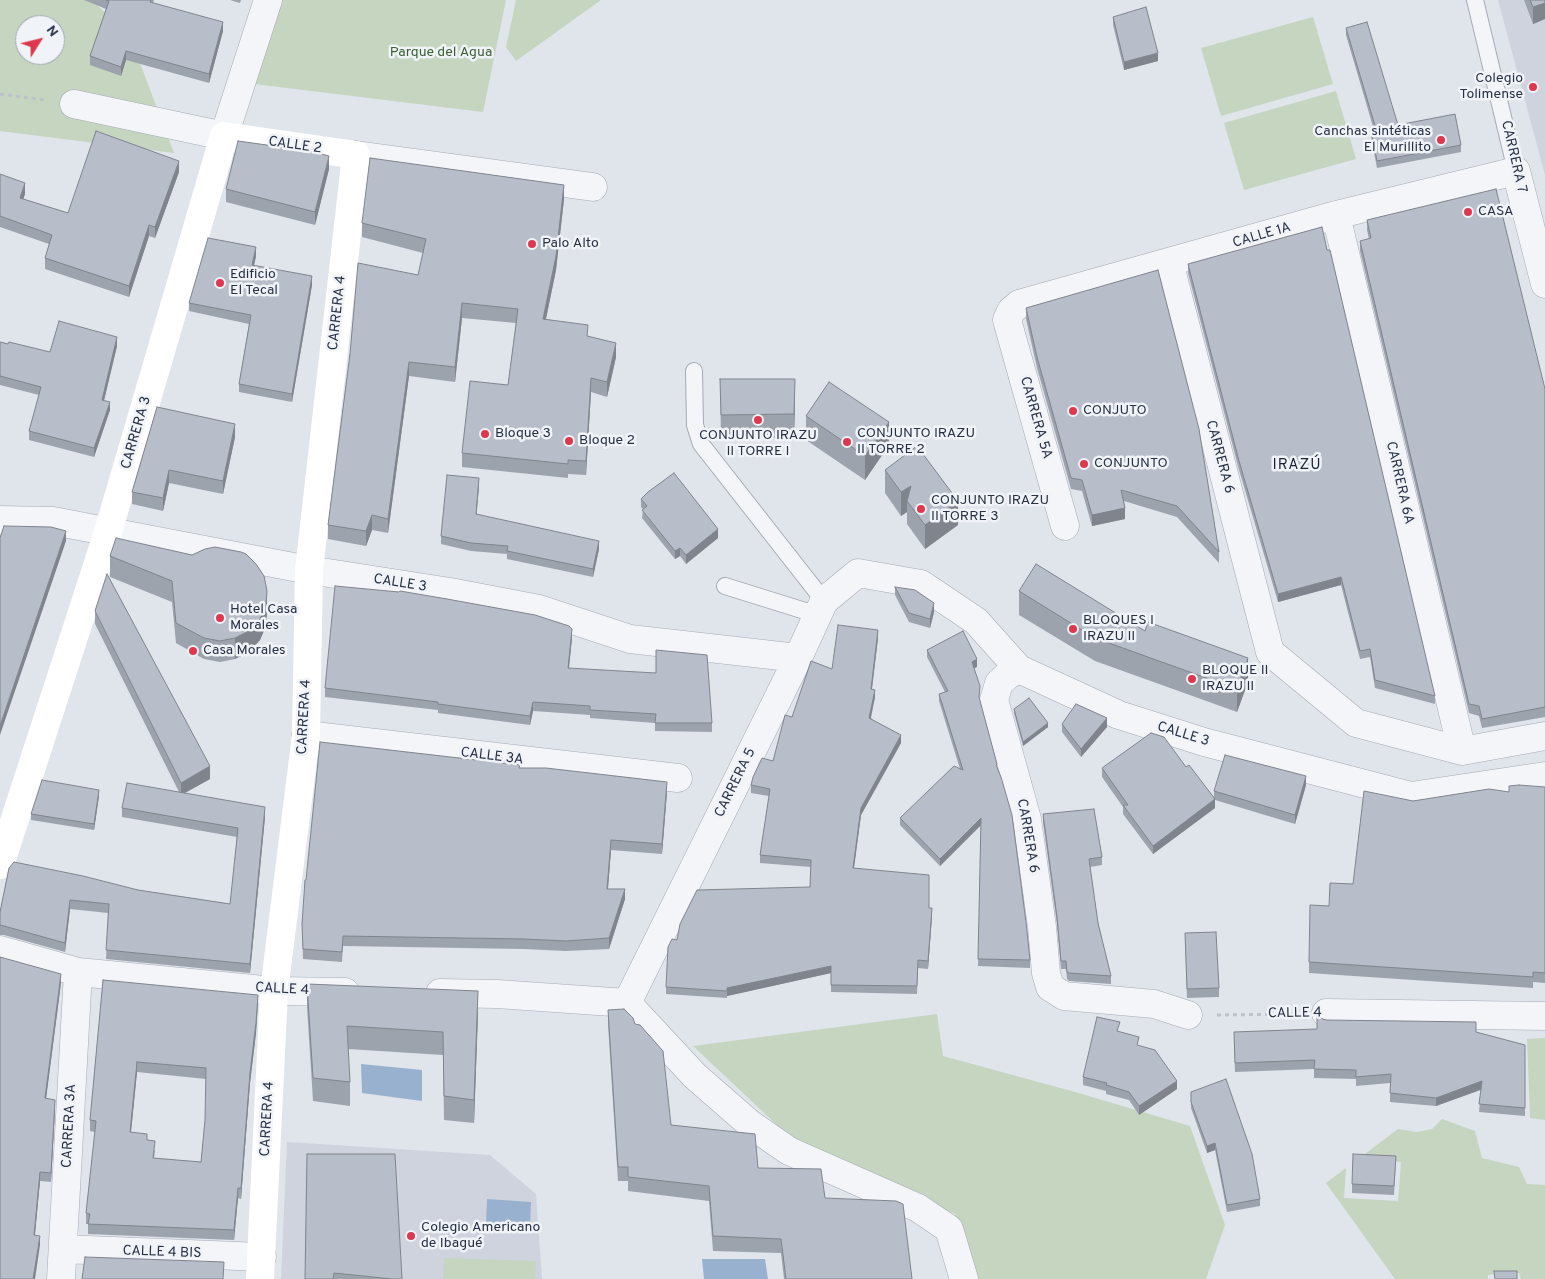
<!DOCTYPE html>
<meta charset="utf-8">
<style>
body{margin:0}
#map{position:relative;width:1545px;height:1279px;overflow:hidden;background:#e0e4eb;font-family:Overpass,sans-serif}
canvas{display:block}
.north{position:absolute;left:15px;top:15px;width:50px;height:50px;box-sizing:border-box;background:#f0f3f8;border:1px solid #a0a5b0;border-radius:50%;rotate:54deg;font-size:14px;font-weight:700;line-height:20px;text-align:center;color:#273144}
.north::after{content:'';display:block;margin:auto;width:18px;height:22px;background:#dc394f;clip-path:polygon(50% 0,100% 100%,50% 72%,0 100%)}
</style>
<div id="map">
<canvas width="1545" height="1279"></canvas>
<div class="north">N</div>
</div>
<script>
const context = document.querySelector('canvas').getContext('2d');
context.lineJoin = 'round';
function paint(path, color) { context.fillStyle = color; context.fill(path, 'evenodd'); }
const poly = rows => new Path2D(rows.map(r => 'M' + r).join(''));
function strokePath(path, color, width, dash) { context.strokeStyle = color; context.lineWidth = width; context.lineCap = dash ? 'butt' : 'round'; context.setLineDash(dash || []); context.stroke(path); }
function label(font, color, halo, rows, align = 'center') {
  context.font = font + ' Overpass,sans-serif'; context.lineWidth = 5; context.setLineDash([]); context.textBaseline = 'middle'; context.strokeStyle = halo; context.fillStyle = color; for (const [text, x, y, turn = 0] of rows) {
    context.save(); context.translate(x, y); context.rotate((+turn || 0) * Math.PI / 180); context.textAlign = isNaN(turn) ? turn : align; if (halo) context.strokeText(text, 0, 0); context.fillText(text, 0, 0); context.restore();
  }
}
const built = poly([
 [1498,0,1545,0,1545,175],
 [287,1142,490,1155,536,1194,542,1279,281,1279]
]);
const green = poly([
 [0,0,91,0,129,34,174,153,0,131],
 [25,25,55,25,55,55,25,55],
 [275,0,506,0,483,112,246,83],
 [516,0,601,0,516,61,506,47],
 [1313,17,1333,84,1221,116,1201,48],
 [1336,91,1356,159,1244,190,1224,123],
 [937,1014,943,1056,1075,1092,1190,1126,1225,1225,1206,1279,978,1279,955,1214,796,1143,693,1046],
 [1545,1038,1545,1120,1530,1118,1527,1039],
 [1442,1119,1475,1131,1482,1158,1519,1167,1527,1184,1545,1185,1545,1279,1521,1279,1519,1273,1488,1275,1488,1279,1395,1279,1326,1183,1346,1168,1344,1198,1398,1201,1401,1162,1361,1157,1398,1129,1417,1132,1432,1129],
 [444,1258,536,1261,535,1279,443,1279]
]);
const water = poly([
 [361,1064,422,1070,422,1101,362,1093],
 [487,1199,531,1202,530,1228,486,1225],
 [702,1259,765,1259,768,1279,704,1279]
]);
const path = poly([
 [0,94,46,100],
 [1217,1015,1298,1014]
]);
const lane = poly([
 [1475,0,1516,171],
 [694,371,695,425,701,444,824,601],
 [725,586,818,615]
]);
const street = poly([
 [74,104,224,136,268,0],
 [356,155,593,187],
 [1336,215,1462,751],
 [1169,262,1270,652,1356,723,1462,751,1545,736],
 [0,520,53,521,309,570,450,592,539,609,630,639,798,658],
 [1065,526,1007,320,1011,311,1019,304,1336,215,1516,171,1545,284],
 [1019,669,1008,675,999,683,994,700,1027,819,1042,927,1046,973,1050,987,1064,996,1154,1004,1188,1015],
 [306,735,678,778],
 [0,950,78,972,274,991,345,992],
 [440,993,497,994,627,1003],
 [627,1003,798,658,824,601,858,573,921,584,976,621,1019,669,1119,715,1204,742,1411,796,1545,776],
 [627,1003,695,1076,750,1124,789,1151,918,1208,949,1229,964,1279],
 [1326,1013,1545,1016],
 [63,1249,262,1257],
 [61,1279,78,972]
]);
const secondary = poly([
 [0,865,108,532,224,136,356,155,309,570,306,735,274,991,260,1279]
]);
const wall = poly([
 [84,0,154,0,153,3,223,31,209,83,126,60,121,76,90,65,90,56,106,9],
 [230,0,241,0,240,3],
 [1524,0,1545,0,1545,19,1533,24],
 [1113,17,1158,61,1124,70,1113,25],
 [1346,28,1398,125,1461,145,1461,152,1377,168,1371,137,1371,130,1374,130,1346,35],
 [329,169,315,225,226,202,226,189],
 [179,172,155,238,149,236,129,297,45,269,45,258,49,244,0,227,0,174,25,194,23,199,68,213],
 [564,199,556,270,546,319,588,336,616,357,607,397,591,392,586,475,568,474,568,478,462,467,462,453,508,385,516,323,462,318,455,382,409,376,388,533,372,530,366,546,328,539,328,525,350,354,418,275,423,253,362,237,362,223],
 [1367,220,1545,389,1545,717,1482,728,1479,716,1469,713,1360,251,1360,241,1369,239,1367,230],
 [256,256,254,266,312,285,292,402,239,392,239,384,249,324,189,311,189,303],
 [1188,264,1435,696,1435,704,1375,688,1370,657,1360,659,1341,585,1278,602,1239,470,1188,273],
 [1026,308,1219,552,1219,563,1177,517,1124,501,1125,519,1092,526,1082,491,1071,489,1037,368,1026,319],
 [0,342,8,344,50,352,117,346,104,400,110,410,94,457,29,440,29,431,39,395,0,385],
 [720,379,795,403,794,438,721,438],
 [157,407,235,437,223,494,169,483,163,511,132,504,132,492],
 [806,416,889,445,865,480,806,440],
 [885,470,958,525,925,549,907,524,907,512,901,516,885,493],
 [479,486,476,514,599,549,593,577,507,559,507,554,471,551,441,544,441,536],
 [641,499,718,538,686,564,680,556,675,559,642,518,643,509,641,507],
 [192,555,267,611,266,626,260,640,249,652,235,659,220,662,204,659,176,643,172,602,110,577,110,556],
 [895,587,934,612,930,628,909,622,895,595],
 [1019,591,1145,631,1248,682,1237,712,1095,661,1019,615],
 [95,611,210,779,185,793,265,817,250,973,106,959,108,913,70,909,65,952,4,935,0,935,0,912,9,868,138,890,230,904,237,837,122,817,122,808,179,792,95,624],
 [572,638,569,668,712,723,712,732,655,731,655,723,590,718,590,715,533,711,530,725,438,713,438,710,325,697,325,688],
 [878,638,872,689,875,697,871,718,901,743,861,815,854,868,929,908,932,916,928,969,918,968,917,994,831,992,831,973,727,996,727,998,666,994,666,987,677,940,810,887,811,867,760,863,760,855,769,796,751,793,751,785,773,761,792,717,832,669],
 [927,650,977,667,974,668,979,699,997,769,1030,960,1030,968,978,966,981,825,940,866,900,825,900,818,960,769,939,701,939,694,945,692,927,657],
 [1014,709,1048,727,1023,746,1014,713],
 [1062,724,1107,727,1081,757,1062,732],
 [1186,767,1214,798,1214,791,1306,785,1295,824,1215,800,1215,808,1153,854,1123,814,1123,807,1102,777,1102,768],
 [520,768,667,792,662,854,611,850,608,889,625,899,609,949,566,951,524,949,343,946,342,962,303,959,302,924,306,880],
 [1545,787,1545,983,1533,982,1533,988,1309,973,1309,962,1329,906,1353,884,1413,801,1509,792],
 [99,796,94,830,31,820,31,814],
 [1043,814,1102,857,1102,865,1090,867,1098,923,1111,976,1111,984,1069,981,1067,979,1066,969,1061,969,1057,925,1043,822],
 [1185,933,1219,988,1219,997,1187,998],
 [103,980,258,1005,256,1033,250,1083,241,1199,238,1198,234,1240,88,1234,88,1224,86,1224,86,1213,95,1132,90,1131,90,1120],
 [137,1072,206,1079,205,1120,201,1162,154,1158,155,1151,147,1140,131,1132],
 [61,983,46,1098,55,1109,51,1182,40,1181,35,1235,40,1245,0,1279],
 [307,984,478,1014,474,1123,444,1120,443,1055,348,1049,350,1082,350,1106,313,1101,307,1007],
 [608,1010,671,1125,758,1168,825,1198,912,1279,784,1279,781,1253,713,1251,709,1201,628,1191,628,1181,618,1181,608,1024],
 [1326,1020,1476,1032,1525,1045,1525,1116,1479,1112,1481,1090,1436,1106,1390,1102,1390,1083,1356,1086,1356,1079,1314,1078,1314,1069,1235,1072,1234,1041,1317,1029],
 [1119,1032,1139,1046,1177,1089,1139,1115,1129,1100,1106,1094,1106,1091,1083,1085,1083,1077],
 [1191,1092,1260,1199,1260,1206,1227,1212,1215,1150,1207,1153,1191,1108],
 [307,1154,402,1279,305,1279],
 [1396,1156,1394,1195,1352,1193,1352,1184]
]);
const shadedWall = poly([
 [1545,3,1545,19,1533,24,1533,7],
 [223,22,223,31,209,83,209,74],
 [126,51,126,60,121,76,121,67],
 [1158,53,1158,61,1124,70,1124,62],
 [329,156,329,169,315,225,315,212],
 [179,161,179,172,155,238,155,227],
 [25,183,25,194,20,209,20,198],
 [564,185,564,199,556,270,543,333,543,319],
 [149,225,149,236,129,297,129,286],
 [256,247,256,256,252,274,252,265],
 [312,276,312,285,292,402,292,394],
 [462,303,462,318,455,382,455,367],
 [117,337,117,346,102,409,102,400],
 [616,343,616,357,607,397,607,382],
 [409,362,409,376,388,533,388,519],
 [591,378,591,392,586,475,586,461],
 [795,379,795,403,794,438,794,414],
 [110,402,110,410,94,457,94,448],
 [889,422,889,445,865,480,865,456],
 [235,424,235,437,223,494,223,481],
 [169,470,169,483,163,511,163,498],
 [479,478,479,486,476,522,476,514],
 [911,486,907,501,907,512,901,516,901,492],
 [958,501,958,525,925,549,925,525],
 [1125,508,1125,519,1092,526,1092,515],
 [372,515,372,530,366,546,366,531],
 [718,529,718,538,686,564,686,555],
 [66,531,66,541,0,735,0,726],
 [599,541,599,549,593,577,593,569],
 [680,548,680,556,675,559,675,551],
 [1341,577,1341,585,1278,602,1278,594],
 [267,591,267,611,266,626,260,640,249,652,235,659,235,638],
 [934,603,934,612,930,628,930,619],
 [572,629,572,638,568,676,568,668],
 [878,630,878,638,871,696,871,689],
 [1248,658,1248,682,1237,712,1237,689],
 [977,659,977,667,972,669,972,662],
 [875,690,875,697,869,725,869,718],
 [533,702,533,711,530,725,530,716],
 [1107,718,1107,727,1081,757,1081,749],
 [1048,723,1048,727,1023,746,1023,742],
 [901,735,901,743,861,815,853,875,853,868,861,808],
 [210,766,210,779,181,795,181,783],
 [1306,776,1306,785,1295,824,1295,815],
 [667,782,667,792,662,854,662,844],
 [99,790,99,796,94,830,94,824],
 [1215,799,1215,808,1153,854,1153,846],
 [265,807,265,817,250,973,250,964],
 [981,818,981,825,940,866,940,859],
 [611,840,611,850,607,900,607,889],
 [625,889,625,899,609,949,609,938],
 [70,900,70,909,65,952,65,943],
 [932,908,932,916,928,969,928,961],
 [831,966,831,973,727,996,727,988],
 [61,974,61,983,45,1107,45,1098],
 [478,991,478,1014,474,1123,474,1100],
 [258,995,256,1033,250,1083,241,1199,241,1188,250,1073],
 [137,1062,137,1072,130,1142,130,1132],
 [1177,1081,1177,1089,1139,1115,1139,1106],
 [1482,1081,1482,1089,1436,1106,1436,1098],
 [55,1100,55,1109,51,1182,51,1173],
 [1215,1143,1215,1150,1207,1153,1207,1146],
 [40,1172,40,1181,34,1244,34,1235],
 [238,1188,238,1198,234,1240,234,1230],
 [40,1236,40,1245,35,1279,33,1279]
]);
const building = poly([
 [106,0,151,0,150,2,223,22,209,74,126,51,121,67,90,56,109,1,106,0],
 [1530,0,1545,0,1545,3,1533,7,1530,0],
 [1146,7,1158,53,1124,62,1113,17,1146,7],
 [1367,22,1398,125,1455,114,1461,145,1377,161,1371,130,1376,129,1346,28,1367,22],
 [96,131,179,161,155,227,149,225,129,286,45,258,52,235,0,216,0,174,25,183,20,198,68,213,96,131],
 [238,141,310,151,329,156,315,212,226,189,238,141],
 [370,158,564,185,556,256,543,319,588,325,587,336,616,343,607,382,591,378,586,461,568,460,568,464,462,453,470,381,508,385,518,309,462,303,455,367,409,362,388,519,372,515,366,531,328,525,350,354,358,263,418,275,426,239,362,223,370,158],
 [1496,189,1545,389,1545,707,1482,719,1479,706,1469,704,1360,241,1371,238,1367,220,1496,189],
 [1322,227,1327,250,1330,250,1435,696,1375,680,1370,649,1360,651,1341,577,1278,594,1239,461,1188,264,1322,227],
 [208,238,256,247,252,265,312,276,292,394,239,384,251,315,189,303,208,238],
 [1158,270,1199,429,1219,552,1177,506,1121,490,1125,508,1092,515,1082,480,1071,478,1037,357,1026,308,1158,270],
 [59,321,117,337,102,400,110,402,94,448,29,431,41,387,0,376,0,342,8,344,9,342,50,352,59,321],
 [720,379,795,379,794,414,721,415,720,379],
 [829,382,889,422,865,456,806,416,829,382],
 [157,407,235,424,223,481,169,470,163,498,132,492,157,407],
 [917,446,958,501,925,525,907,501,911,486,901,492,885,470,917,446],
 [674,473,718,529,686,555,680,548,675,551,642,510,647,506,641,499,648,492,674,473],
 [447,475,479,478,476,514,599,541,593,569,507,551,508,546,471,543,441,536,447,475],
 [4,526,51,527,66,531,0,726,0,538,4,526],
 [116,538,192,555,205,549,215,547,241,552,246,554,256,564,264,576,267,591,266,605,260,619,249,631,235,638,220,641,204,638,176,623,172,581,110,556,116,538],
 [1036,564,1145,631,1148,622,1248,658,1237,689,1095,638,1019,591,1036,564],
 [107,574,210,766,181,783,95,611,107,574],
 [335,586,399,592,400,591,447,599,535,615,569,626,572,629,568,668,656,673,656,650,707,655,712,723,655,723,656,714,590,710,590,706,533,702,530,716,438,704,438,702,325,688,335,586],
 [895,587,915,590,934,603,930,619,909,613,895,587],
 [838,625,878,630,871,689,875,690,869,718,901,735,861,808,853,868,929,875,929,908,932,908,928,961,918,960,917,986,831,985,831,966,727,988,727,991,666,987,668,947,672,939,677,940,680,924,697,890,810,887,811,860,760,855,770,789,751,785,753,777,762,758,773,761,785,715,792,717,811,661,832,669,838,625],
 [963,631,977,659,972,662,980,686,979,697,997,764,996,765,1001,777,1012,815,1026,922,1030,960,978,959,981,818,940,859,900,818,954,766,963,770,939,694,948,691,927,650,963,631],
 [1029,698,1048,723,1023,742,1014,709,1029,698],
 [1076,704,1107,718,1081,749,1062,724,1076,704],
 [1151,733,1164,737,1186,767,1189,765,1215,799,1153,846,1123,805,1128,805,1102,768,1151,733],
 [320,742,520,765,519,768,546,768,667,782,662,844,611,840,607,889,625,889,609,938,566,941,524,939,343,936,342,952,303,949,302,924,305,880,306,880,320,742],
 [1225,755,1306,776,1295,815,1214,791,1225,755],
 [42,780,99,790,94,824,31,814,42,780],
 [127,783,265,807,250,964,106,950,109,904,70,900,65,943,4,926,0,925,0,912,9,868,14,862,83,876,138,890,230,904,238,828,122,808,127,783],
 [1519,785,1545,787,1545,973,1533,972,1533,977,1309,962,1310,905,1329,906,1330,883,1353,884,1364,791,1413,801,1489,789,1509,792,1509,786,1519,785],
 [1094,809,1102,857,1089,859,1098,923,1111,976,1069,973,1067,972,1066,961,1061,961,1057,917,1043,814,1094,809],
 [1216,932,1219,988,1187,989,1185,933,1216,932],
 [0,957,61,974,45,1098,55,1100,51,1173,40,1172,34,1235,40,1236,33,1279,0,1279,0,957],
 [103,980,258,995,256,1023,250,1073,241,1188,238,1188,234,1230,88,1224,90,1214,86,1213,96,1121,90,1120,103,980],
 [137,1062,206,1068,205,1120,201,1162,153,1158,155,1141,147,1140,147,1134,130,1132,137,1062],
 [307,984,478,991,474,1100,444,1096,443,1032,347,1026,350,1082,313,1078,307,984],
 [624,1009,633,1018,635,1024,640,1025,663,1051,671,1125,755,1134,758,1168,821,1169,825,1198,896,1201,903,1204,912,1279,786,1279,781,1239,713,1236,709,1186,628,1177,628,1167,618,1167,608,1010,624,1009],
 [1097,1017,1120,1022,1117,1031,1139,1037,1137,1045,1155,1050,1177,1081,1139,1106,1129,1092,1106,1085,1107,1083,1083,1077,1097,1017],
 [1317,1017,1326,1020,1476,1022,1476,1032,1525,1045,1525,1108,1479,1104,1482,1081,1436,1098,1390,1093,1391,1074,1356,1077,1356,1070,1314,1069,1315,1060,1235,1063,1234,1032,1317,1029,1317,1017],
 [1226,1079,1252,1154,1260,1199,1227,1205,1215,1143,1207,1146,1191,1102,1191,1092,1226,1079],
 [307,1154,395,1154,402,1279,392,1279,334,1273,333,1279,305,1279,307,1154],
 [1353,1154,1396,1156,1394,1186,1352,1184,1353,1154],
 [85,1257,224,1262,223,1279,82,1279,85,1257],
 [1494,1271,1517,1271,1517,1279,1495,1279,1494,1271]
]);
const markers = [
 [1533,87,5,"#dc394f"],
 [1441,140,5,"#dc394f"],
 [1468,212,5,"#dc394f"],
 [532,244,5,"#dc394f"],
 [220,283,5,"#dc394f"],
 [1073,411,5,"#dc394f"],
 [758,420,5,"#dc394f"],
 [485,434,5,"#dc394f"],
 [569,441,5,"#dc394f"],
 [847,442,5,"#dc394f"],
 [1084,464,5,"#dc394f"],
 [921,509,5,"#dc394f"],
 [220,618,5,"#dc394f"],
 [1073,629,5,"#dc394f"],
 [193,651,5,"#dc394f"],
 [1192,679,5,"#dc394f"],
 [411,1236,5,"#dc394f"]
];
const parkNames = [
 ["Parque del Agua",441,53]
];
const poiNames = [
 ["Colegio",1523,79,"right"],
 ["Tolimense",1523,95,"right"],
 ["Canchas sintéticas",1431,132,"right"],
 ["El Murillito",1431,148,"right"],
 ["CASA",1478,212],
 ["Palo Alto",542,244],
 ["Edificio",230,275],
 ["El Tecal",230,291],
 ["CONJUTO",1083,411],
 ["Bloque 3",495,434],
 ["CONJUNTO IRAZU",857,434],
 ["II TORRE 2",857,450],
 ["CONJUNTO IRAZU",758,436,"center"],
 ["II TORRE I",758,452,"center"],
 ["Bloque 2",579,441],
 ["CONJUNTO",1094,464],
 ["CONJUNTO IRAZU",931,501],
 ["II TORRE 3",931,517],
 ["Hotel Casa",230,610],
 ["Morales",230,626],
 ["BLOQUES I",1083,621],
 ["IRAZU II",1083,637],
 ["Casa Morales",203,651],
 ["BLOQUE II",1202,671],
 ["IRAZU II",1202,687],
 ["Colegio Americano",421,1228],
 ["de Ibagué",421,1244]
];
const streetNames = [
 ["CALLE 2",295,146,8],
 ["CARRERA 7",1513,157,77],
 ["CALLE 1A",1262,236,-16],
 ["CARRERA 4",338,313,-84],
 ["CARRERA 5A",1035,418,74],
 ["CARRERA 3",137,433,-74],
 ["CARRERA 6",1219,457,75],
 ["CARRERA 6A",1399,483,77],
 ["CALLE 3",400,584,9],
 ["CARRERA 4",305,717,-87],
 ["CALLE 3",1183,735,17],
 ["CALLE 3A",492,757,7],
 ["CARRERA 5",736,783,-64],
 ["CARRERA 6",1027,836,80],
 ["CALLE 4",282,990,3],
 ["CALLE 4",1295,1014,-1],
 ["CARRERA 4",268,1119,-87],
 ["CARRERA 3A",70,1126,-87],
 ["CALLE 4 BIS",162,1253,2]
];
const neighbourhoodNames = [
 ["IRAZÚ",1297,466]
];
paint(built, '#ced3dd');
paint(green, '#c5d5c0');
paint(water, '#98b1ce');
strokePath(lane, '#a5abb6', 18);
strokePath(street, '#a5abb6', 29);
strokePath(path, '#bec2c9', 3, [4, 4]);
strokePath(lane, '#f3f5f8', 16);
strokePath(street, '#f3f5f8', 28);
strokePath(secondary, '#fff', 28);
paint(wall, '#9da3ad');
paint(shadedWall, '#80848d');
paint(building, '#b7bdc9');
strokePath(building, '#80848d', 1);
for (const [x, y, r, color] of markers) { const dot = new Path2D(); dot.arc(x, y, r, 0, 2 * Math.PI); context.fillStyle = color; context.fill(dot); strokePath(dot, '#f0f3f8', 2); }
label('14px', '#3b6133', '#f0f3f8', parkNames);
label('14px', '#273144', '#f0f3f8', poiNames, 'left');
label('14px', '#273144', '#f0f3f8', streetNames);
context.letterSpacing = '1px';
label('15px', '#192235', '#f0f3f8', neighbourhoodNames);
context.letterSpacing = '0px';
</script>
